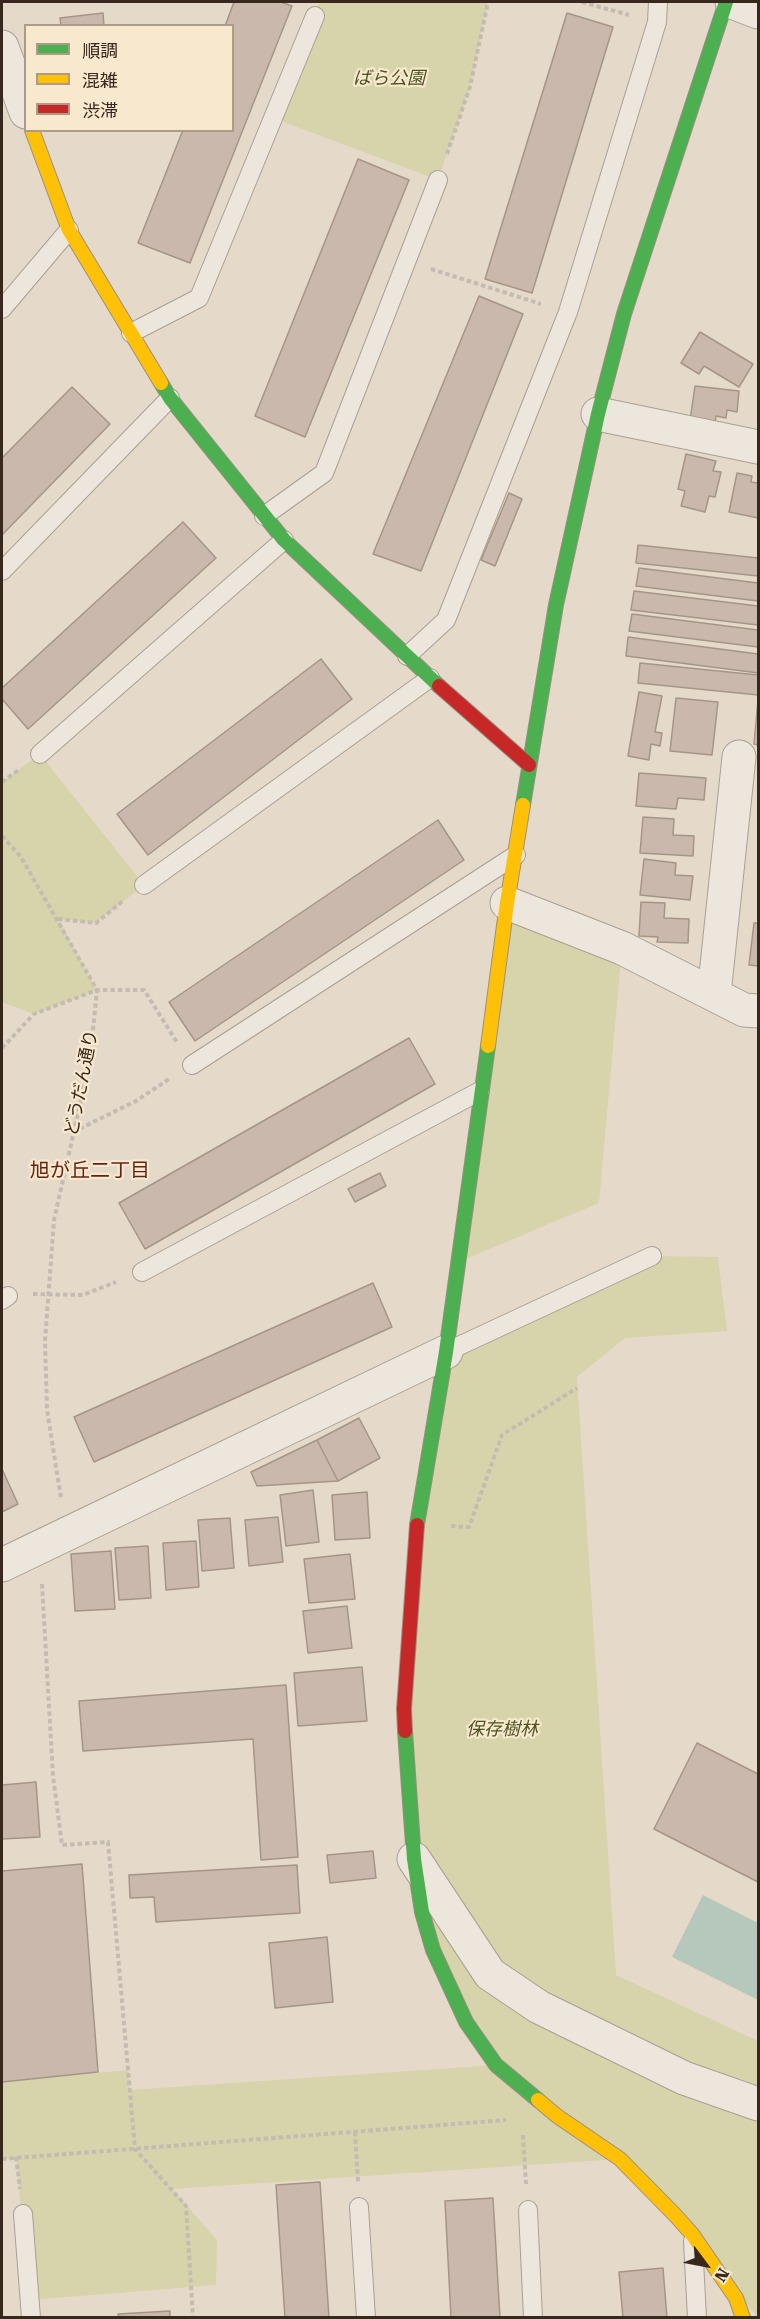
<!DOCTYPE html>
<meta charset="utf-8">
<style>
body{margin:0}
#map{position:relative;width:760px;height:2319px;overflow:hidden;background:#e5daca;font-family:"Roboto Serif","Noto Sans JP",serif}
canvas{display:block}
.frame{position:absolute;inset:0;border:3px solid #38271c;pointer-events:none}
.legend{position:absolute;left:24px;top:24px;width:210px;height:108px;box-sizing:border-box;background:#f7e8ce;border:2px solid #ab9b87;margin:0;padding:8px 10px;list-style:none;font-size:18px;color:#38271c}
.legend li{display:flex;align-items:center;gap:12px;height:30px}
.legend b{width:30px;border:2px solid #ab9b87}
.north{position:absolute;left:676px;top:2235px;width:60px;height:60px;-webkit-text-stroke:4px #f7e8ce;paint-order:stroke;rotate:122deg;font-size:16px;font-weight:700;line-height:24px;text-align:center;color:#38271c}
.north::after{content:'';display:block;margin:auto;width:21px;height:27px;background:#38271c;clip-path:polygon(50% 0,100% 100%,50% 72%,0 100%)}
</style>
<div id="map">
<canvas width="760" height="2319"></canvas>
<div class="frame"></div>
<ul class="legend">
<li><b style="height:8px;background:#4caf50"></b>順調</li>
<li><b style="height:8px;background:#ffc107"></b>混雑</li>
<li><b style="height:8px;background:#c62828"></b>渋滞</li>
</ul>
<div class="north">N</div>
</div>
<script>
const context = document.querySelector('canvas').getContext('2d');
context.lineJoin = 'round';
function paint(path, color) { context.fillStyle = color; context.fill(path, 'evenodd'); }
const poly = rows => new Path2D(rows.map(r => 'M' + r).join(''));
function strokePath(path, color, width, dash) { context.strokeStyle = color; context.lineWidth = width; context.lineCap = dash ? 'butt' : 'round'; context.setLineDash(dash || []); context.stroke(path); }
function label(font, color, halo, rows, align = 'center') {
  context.font = font + ' "Roboto Serif","Noto Sans JP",serif'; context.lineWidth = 4.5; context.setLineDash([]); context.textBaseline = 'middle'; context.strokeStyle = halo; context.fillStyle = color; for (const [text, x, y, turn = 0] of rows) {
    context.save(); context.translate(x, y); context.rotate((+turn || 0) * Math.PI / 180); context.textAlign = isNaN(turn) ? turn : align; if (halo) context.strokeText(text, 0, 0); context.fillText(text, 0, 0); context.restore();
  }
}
const green = poly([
 [319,2,488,2,470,87,438,180,273,118],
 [40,754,144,885,96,923,58,919,97,990,34,1014,2,1002,2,782],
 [507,903,622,948,599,1203,458,1262],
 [652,1256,718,1257,727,1331,625,1338,577,1377,616,1975,758,2041,758,2317,620,2159,172,2189,217,2240,216,2285,30,2300,16,2158,2,2159,2,2082,128,2070,130,2090,496,2065,433,1950,404,1709,446,1352]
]);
const water = poly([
 [703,1895,758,1923,758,2000,672,1957]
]);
const building = poly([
 [234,2,281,2,292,6,190,263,138,243,183,130,232,130,232,26,225,26,234,2],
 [103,13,104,26,61,26,60,18,103,13],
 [567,13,613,27,532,293,485,279,567,13],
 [358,159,409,180,305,437,255,416,358,159],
 [479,296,523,314,421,571,373,554,479,296],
 [700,332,753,364,739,387,704,366,699,374,681,363,700,332],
 [695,386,739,391,737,412,727,410,726,418,716,416,715,423,690,420,695,386],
 [72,387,110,424,2,535,2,458,72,387],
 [686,454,716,461,713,471,721,472,715,497,709,496,705,512,681,506,685,491,678,489,686,454],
 [737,473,752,476,751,482,758,483,758,518,729,512,737,473],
 [509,493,522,499,495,566,481,560,509,493],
 [183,522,216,558,28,729,2,699,2,688,183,522],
 [638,545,758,558,758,576,636,563,638,545],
 [639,568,758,583,758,601,636,586,639,568],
 [634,591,758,606,758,625,631,610,634,591],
 [632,614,758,630,758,647,629,631,632,614],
 [628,637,758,654,758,673,626,656,628,637],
 [321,659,352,699,148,855,117,814,321,659],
 [640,663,758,675,758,695,638,683,640,663],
 [639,692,662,696,655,732,662,733,660,746,651,744,649,760,628,756,639,692],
 [676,698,718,702,712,755,670,751,676,698],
 [758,700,758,745,754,744,758,700],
 [639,773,706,778,704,800,678,798,676,809,636,806,639,773],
 [643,817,674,819,673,835,694,836,693,856,640,853,643,817],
 [438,820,464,860,195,1041,169,1002,438,820],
 [644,859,676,863,675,875,693,876,690,900,640,895,644,859],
 [641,902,665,903,664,918,689,919,688,943,657,942,658,937,639,936,641,902],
 [754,923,758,923,758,966,749,965,754,923],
 [409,1038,435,1084,145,1249,119,1203,409,1038],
 [380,1173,386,1186,355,1202,348,1189,380,1173],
 [373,1283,392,1327,94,1462,74,1417,373,1283],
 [359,1418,380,1458,338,1481,317,1440,359,1418],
 [317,1440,338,1481,257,1486,251,1472,317,1440],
 [2,1469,18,1504,2,1512,2,1469],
 [313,1490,319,1542,286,1546,280,1495,313,1490],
 [367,1492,370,1538,335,1540,332,1495,367,1492],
 [278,1517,283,1562,249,1566,245,1520,278,1517],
 [230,1518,234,1568,202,1571,198,1520,230,1518],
 [196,1541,199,1587,166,1590,163,1543,196,1541],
 [148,1546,151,1598,119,1600,115,1548,148,1546],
 [111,1551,115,1609,75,1611,71,1554,111,1551],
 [350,1554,355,1599,309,1603,304,1559,350,1554],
 [347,1606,352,1648,308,1653,303,1611,347,1606],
 [362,1667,367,1721,298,1726,294,1673,362,1667],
 [286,1685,298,1857,261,1860,253,1739,83,1751,79,1701,286,1685],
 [697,1743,758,1774,758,1882,654,1829,697,1743],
 [36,1782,40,1837,2,1839,2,1785,36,1782],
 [373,1851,376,1878,330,1883,327,1855,373,1851],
 [82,1864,98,2072,2,2082,2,1871,82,1864],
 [297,1865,300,1913,156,1922,154,1897,130,1898,129,1875,297,1865],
 [327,1937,333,2002,275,2008,269,1943,327,1937],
 [320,2182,329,2318,285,2318,276,2185,320,2182],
 [493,2198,500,2318,451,2318,445,2201,493,2198],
 [663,2268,667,2318,623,2318,619,2272,663,2268],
 [170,2311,170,2318,119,2318,118,2314,170,2311]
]);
const path = poly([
 [582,2,629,15],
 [447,154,470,87,488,2],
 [431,269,541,304],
 [2,782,20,769],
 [2,836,21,857,97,990,90,1060,54,1220,45,1341,47,1410,61,1498],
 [58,919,96,923,124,900],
 [2,1048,34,1014,97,990,144,990,178,1044],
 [73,1132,136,1101,169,1079],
 [33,1294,83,1295,116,1282],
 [451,1526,469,1527,502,1435,577,1388],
 [42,1584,53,1776,62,1845,108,1842,135,2149,186,2206,193,2318],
 [355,2132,358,2182],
 [523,2135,526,2184],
 [16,2157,20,2189],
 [2,2159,506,2120]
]);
const lane = poly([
 [2,309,69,230],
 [131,333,199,298,315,16],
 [264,516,324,473,438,180],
 [2,571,170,398],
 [407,656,446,620,568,312,657,22,658,2],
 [40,754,284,540],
 [144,885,430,678],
 [192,1065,516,855],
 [142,1272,480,1091],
 [2,1300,8,1296],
 [446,1352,652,1256],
 [359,2207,366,2318],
 [528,2210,533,2318],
 [23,2214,31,2318],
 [693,2241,697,2318]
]);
const street = poly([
 [732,2,758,12],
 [2,47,26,112],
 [598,414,758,447],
 [507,903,622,948,744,1010,758,1011],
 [714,994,739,757],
 [2,1565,446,1352],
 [414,1859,490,1974,539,2007,684,2078,758,2104]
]);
const fast = poly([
 [161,383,170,398,284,540,439,686],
 [523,805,556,605,598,414,624,314,726,2],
 [417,1525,446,1352,488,1046],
 [405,1731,414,1859,422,1912,433,1950,466,2022,496,2065,538,2100]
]);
const slow = poly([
 [32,130,69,230,161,383],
 [488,1046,507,903,523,805],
 [538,2100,557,2116,620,2159,675,2215,692,2234,736,2298,743,2318]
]);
const jam = poly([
 [439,686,529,765],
 [405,1731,404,1709,417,1525]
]);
const parkNames = [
 ["ばら公園",389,79],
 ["保存樹林",502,1730]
];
const streetNames = [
 ["どうだん通り",82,1083,-79]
];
const neighbourhoodNames = [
 ["旭が丘二丁目",90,1171]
];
paint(green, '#d7d3ab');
paint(water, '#b6c8bb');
paint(building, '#c9b8ab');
strokePath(building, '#a59589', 1.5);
strokePath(lane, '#a99f94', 20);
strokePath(street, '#a99f94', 35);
strokePath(fast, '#998f84', 16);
strokePath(slow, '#998f84', 16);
strokePath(jam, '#998f84', 16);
strokePath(path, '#c4bcb3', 4, [4.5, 3]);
strokePath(lane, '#ece6dc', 18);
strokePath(street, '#ece6dc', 33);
strokePath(fast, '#4caf50', 14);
strokePath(slow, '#ffc107', 14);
strokePath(jam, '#c62828', 14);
label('italic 18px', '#4c5521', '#f7e8ce', parkNames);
label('18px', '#38271c', '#f7e8ce', streetNames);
label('20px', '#662319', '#f7e8ce', neighbourhoodNames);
</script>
